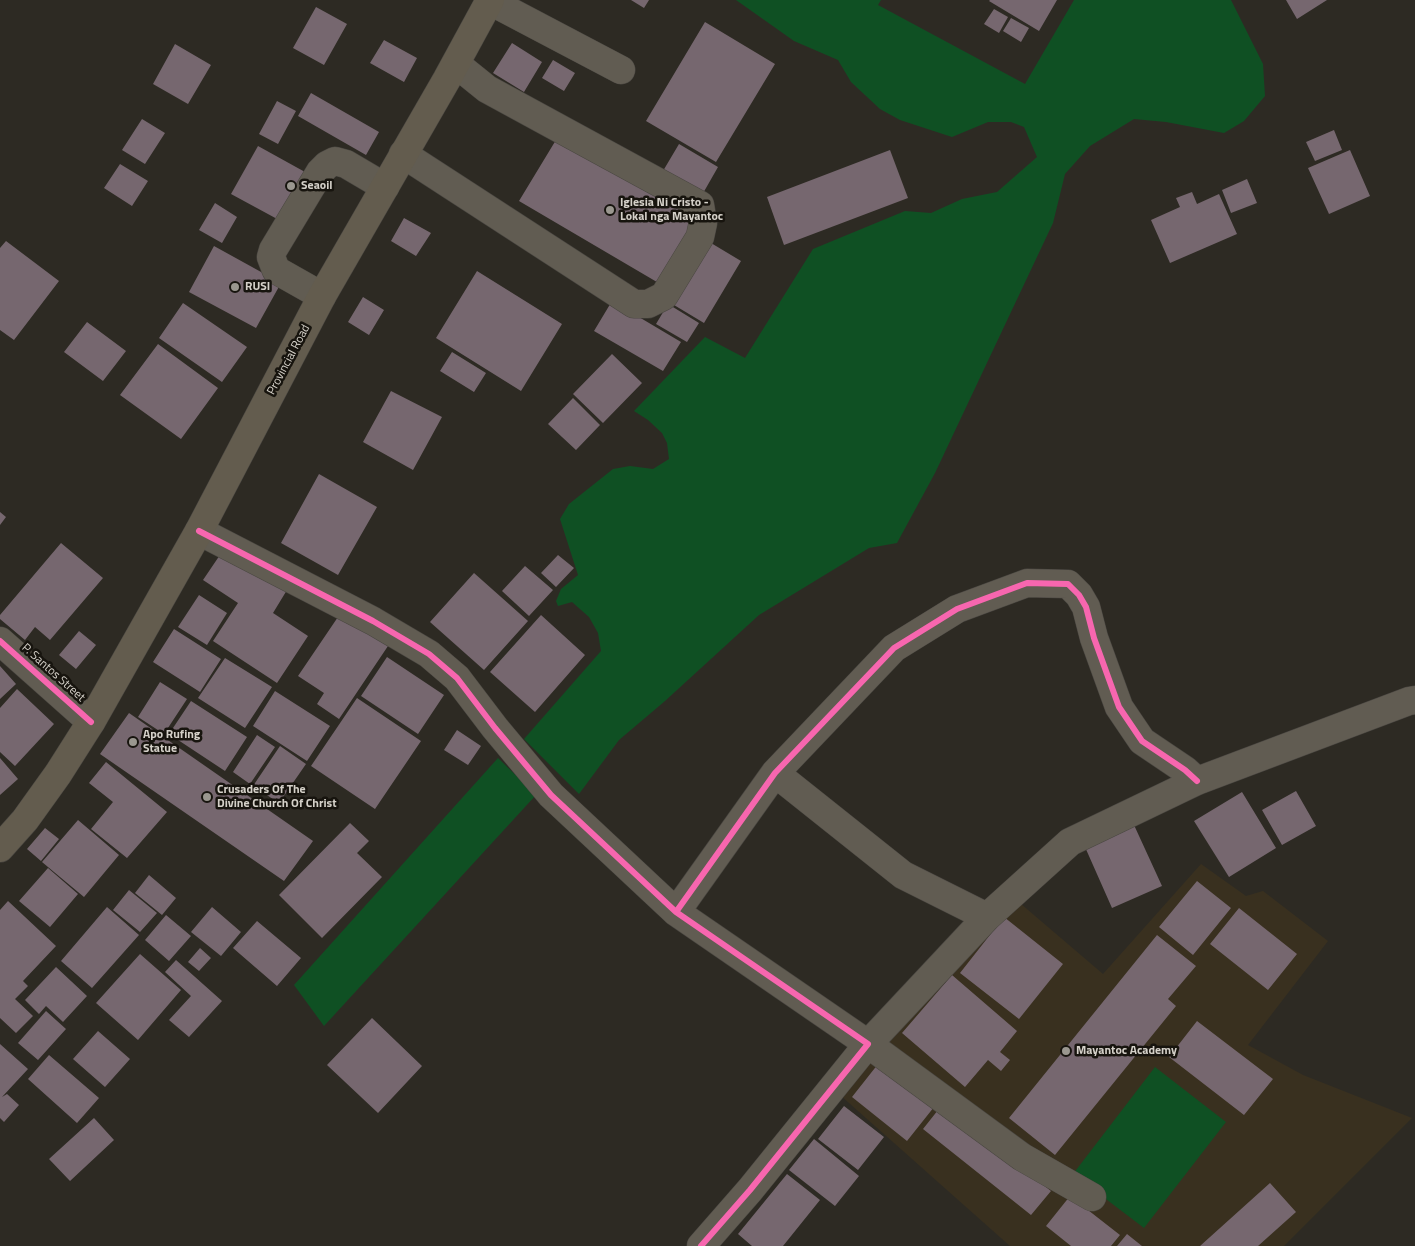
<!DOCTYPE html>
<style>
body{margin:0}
canvas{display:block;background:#2d2a23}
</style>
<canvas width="1415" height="1246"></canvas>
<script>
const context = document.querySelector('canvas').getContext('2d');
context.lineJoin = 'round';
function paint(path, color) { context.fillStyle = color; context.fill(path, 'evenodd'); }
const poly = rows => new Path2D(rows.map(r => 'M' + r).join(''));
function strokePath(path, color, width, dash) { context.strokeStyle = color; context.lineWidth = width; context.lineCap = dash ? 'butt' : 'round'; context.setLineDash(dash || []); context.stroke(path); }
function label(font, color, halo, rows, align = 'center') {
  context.font = font + ' "Titillium Web",sans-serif'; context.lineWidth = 5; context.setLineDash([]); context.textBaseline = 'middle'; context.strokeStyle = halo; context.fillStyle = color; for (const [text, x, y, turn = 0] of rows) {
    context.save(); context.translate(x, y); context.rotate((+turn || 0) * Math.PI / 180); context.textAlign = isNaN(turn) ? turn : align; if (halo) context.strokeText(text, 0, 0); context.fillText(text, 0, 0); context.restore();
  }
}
const built = poly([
 [1201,864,1246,896,1263,891,1328,941,1248,1045,1303,1075,1412,1118,1284,1246,1010,1246,840,1095,1014,898,1103,974]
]);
const green = poly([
 [736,0,881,0,878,5,1025,84,1074,0,1231,0,1263,64,1265,96,1244,121,1224,133,1166,122,1134,119,1090,146,1065,174,1053,223,935,473,897,543,869,548,759,615,665,701,619,740,579,794,524,739,601,651,598,633,589,617,572,602,558,606,556,601,561,589,578,575,560,519,569,504,613,469,630,466,653,469,669,459,667,443,662,433,648,420,634,411,705,337,745,358,813,249,905,211,931,213,962,199,997,192,1037,157,1024,127,1011,122,988,122,952,137,900,120,880,109,851,82,838,60,794,41],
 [498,758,536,795,324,1026,294,985],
 [1155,1067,1226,1122,1144,1228,1073,1174]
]);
const building = poly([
 [631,0,649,0,644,8],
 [990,0,1057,0,1039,31,989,1],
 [1286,0,1327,0,1297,19],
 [316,7,347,24,324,65,293,48],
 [994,9,1008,17,999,33,984,24],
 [1011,18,1029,28,1021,42,1003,31],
 [705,22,775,64,716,162,646,121],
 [384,40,417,58,404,82,370,63],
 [512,43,542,62,524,92,493,73],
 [175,44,211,65,188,104,153,84],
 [553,60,575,73,564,91,542,78],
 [311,93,379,132,366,155,298,116],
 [277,101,296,111,278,144,259,134],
 [142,119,165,133,145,164,122,150],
 [1334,130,1342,150,1315,161,1306,142],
 [559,135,701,219,662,285,519,201],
 [679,144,718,167,702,195,663,171],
 [258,146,305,172,279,220,231,194],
 [890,150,908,198,784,245,767,197],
 [1350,150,1370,196,1329,214,1308,168],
 [120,164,148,181,132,206,104,188],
 [1247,179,1257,203,1231,213,1222,190],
 [1192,192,1197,204,1219,194,1237,234,1170,263,1151,220,1180,207,1176,198],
 [215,203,237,217,222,243,199,230],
 [404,218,431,233,416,256,391,241],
 [706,240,741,261,704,323,669,302],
 [6,241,59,281,14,340,0,330,0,248],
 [214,246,281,283,256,328,189,292],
 [477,271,562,324,521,391,436,338],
 [363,297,384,310,369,335,348,322],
 [612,301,681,342,663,371,594,331],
 [183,303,247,347,222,382,159,338],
 [668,304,699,323,687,342,656,324],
 [87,322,126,351,103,381,64,352],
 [158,344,218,388,181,439,120,395],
 [452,352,486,373,474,392,440,371],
 [612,354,642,383,603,423,573,394],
 [391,391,442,417,413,470,363,442],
 [573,398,600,425,576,450,548,424],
 [319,474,377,507,338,575,281,543],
 [0,512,6,517,0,525],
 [61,543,103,578,50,640,35,627,25,640,0,619,0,615],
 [224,549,287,590,273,613,308,636,277,683,213,641,238,603,203,580],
 [558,555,574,568,556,587,541,573],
 [525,566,553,590,529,616,502,591],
 [474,573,528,621,484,670,430,622],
 [199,595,227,613,207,645,178,627],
 [340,614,388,646,339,719,317,704,324,693,298,676],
 [541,615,585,655,535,712,490,672],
 [174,629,221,659,200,692,153,662],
 [79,631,96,645,76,669,59,655],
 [387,657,444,695,418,734,361,696],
 [225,658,272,687,245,728,198,698],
 [0,666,16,684,0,699],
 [160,682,187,699,164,734,138,717],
 [17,689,54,724,15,766,0,752,0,708],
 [275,691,330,726,307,761,253,726],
 [357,698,421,741,375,809,311,766],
 [191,701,247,737,225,771,169,734],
 [129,713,313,841,284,881,100,754],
 [457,730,481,746,468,765,444,750],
 [257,735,275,747,250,784,233,772],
 [280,746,306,764,279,803,253,786],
 [0,758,18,779,0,795],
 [106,762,167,812,127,858,91,829,113,802,89,783],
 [1296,791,1316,826,1282,845,1262,810],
 [1242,792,1276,848,1229,877,1194,821],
 [78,820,119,855,84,897,42,862],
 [350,823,369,841,357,853,382,877,322,938,279,895],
 [1134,825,1162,886,1112,908,1085,847],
 [45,828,59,839,41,861,27,849],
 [48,868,78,894,50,927,19,901],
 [149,875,176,898,162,915,135,893],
 [1197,881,1231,908,1193,955,1159,927],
 [129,890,157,913,140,932,113,910],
 [8,901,56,946,23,981,28,986,15,999,33,1016,16,1033,0,1018,0,910],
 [107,907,139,935,92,988,61,961],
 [212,907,241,932,221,956,191,932],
 [1239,908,1297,954,1268,990,1210,944],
 [166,915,191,936,169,961,145,940],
 [1004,917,1063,964,1019,1019,960,973],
 [257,921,301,958,277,986,233,948],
 [1157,935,1196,966,1168,999,1176,1006,1055,1155,1009,1118],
 [200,948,211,958,199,971,188,962],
 [140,954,181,990,138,1040,96,1003],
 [176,960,222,1001,189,1037,169,1020,191,996,165,972],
 [56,967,87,996,63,1022,46,1006,39,1014,25,1000],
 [952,975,1017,1031,1000,1052,1010,1060,1001,1071,988,1060,965,1087,902,1033],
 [46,1011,66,1029,38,1060,18,1043],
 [372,1018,422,1066,378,1113,327,1065],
 [1197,1021,1273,1079,1244,1115,1169,1057],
 [98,1031,130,1059,105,1087,73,1059],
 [0,1044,28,1069,2,1097,7,1094,19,1105,4,1122,0,1118],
 [49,1055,99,1098,77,1123,28,1079],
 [882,1059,938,1102,907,1141,852,1097],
 [942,1105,1051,1191,1031,1215,923,1129],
 [844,1106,884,1137,858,1170,818,1139],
 [94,1118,114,1140,70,1181,49,1159],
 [814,1139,859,1176,835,1206,789,1170],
 [787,1174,820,1200,783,1246,752,1246,738,1234],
 [1270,1183,1296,1212,1258,1246,1200,1246],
 [1070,1196,1120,1235,1111,1246,1071,1246,1046,1226],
 [1127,1234,1142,1246,1117,1246]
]);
const minor = poly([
 [490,1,621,70],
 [403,154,634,304,648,304,664,296,700,237,703,223,700,205,487,89,456,64],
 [322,296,276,270,271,257,273,250,320,172,327,165,335,161,346,164,385,187],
 [199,531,373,621,429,654,457,678,495,728,551,795,676,912,868,1044,750,1190,701,1246],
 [0,641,91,722],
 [775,773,903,875,987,917],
 [676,912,775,773,894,648,957,609,1027,583,1068,584,1079,595,1086,607,1094,638,1119,707,1142,741,1185,770,1197,781],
 [1092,1197,1022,1157,868,1044,987,917,1070,842,1197,781,1409,701,1415,700]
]);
const major = poly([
 [0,848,25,820,58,774,91,722,199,531,322,296,447,79,490,0]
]);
const cycleway = poly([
 [199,531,373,621,429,654,457,678,495,728,551,795,676,912,868,1044,750,1190,701,1246],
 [0,641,91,722],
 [676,912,775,773,894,648,957,609,1027,583,1068,584,1079,595,1086,607,1094,638,1119,707,1142,741,1185,770,1197,781]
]);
const markers = [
 [291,186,5,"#9a978f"],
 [610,210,5,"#9a978f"],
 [235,287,5,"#9a978f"],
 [133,742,5,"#9a978f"],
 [207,797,5,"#9a978f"],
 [1066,1051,5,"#9a978f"]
];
const poiNames = [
 ["Seaoil",301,186],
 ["Iglesia Ni Cristo -",620,203],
 ["Lokal nga Mayantoc",620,217],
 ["RUSI",245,287],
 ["Apo Rufing",143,735],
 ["Statue",143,749],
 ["Crusaders Of The",217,790],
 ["Divine Church Of Christ",217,804],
 ["Mayantoc Academy",1076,1051]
];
const streetNames = [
 ["Provincial Road",289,360,-62],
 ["P. Santos Street",53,673,42]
];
paint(built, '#39301f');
paint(green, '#0f5023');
paint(building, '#76676f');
strokePath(minor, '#4a4742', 29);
strokePath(major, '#4a4742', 29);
strokePath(minor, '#615c52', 28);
strokePath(major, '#635c4e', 28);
strokePath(cycleway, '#f766af', 6);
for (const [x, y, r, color] of markers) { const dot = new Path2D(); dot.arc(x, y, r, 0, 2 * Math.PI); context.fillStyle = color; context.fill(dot); strokePath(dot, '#17140e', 2); }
label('bold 12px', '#d5d1c9', '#17140e', poiNames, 'left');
label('12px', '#d5d1c9', '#17140e', streetNames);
</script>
